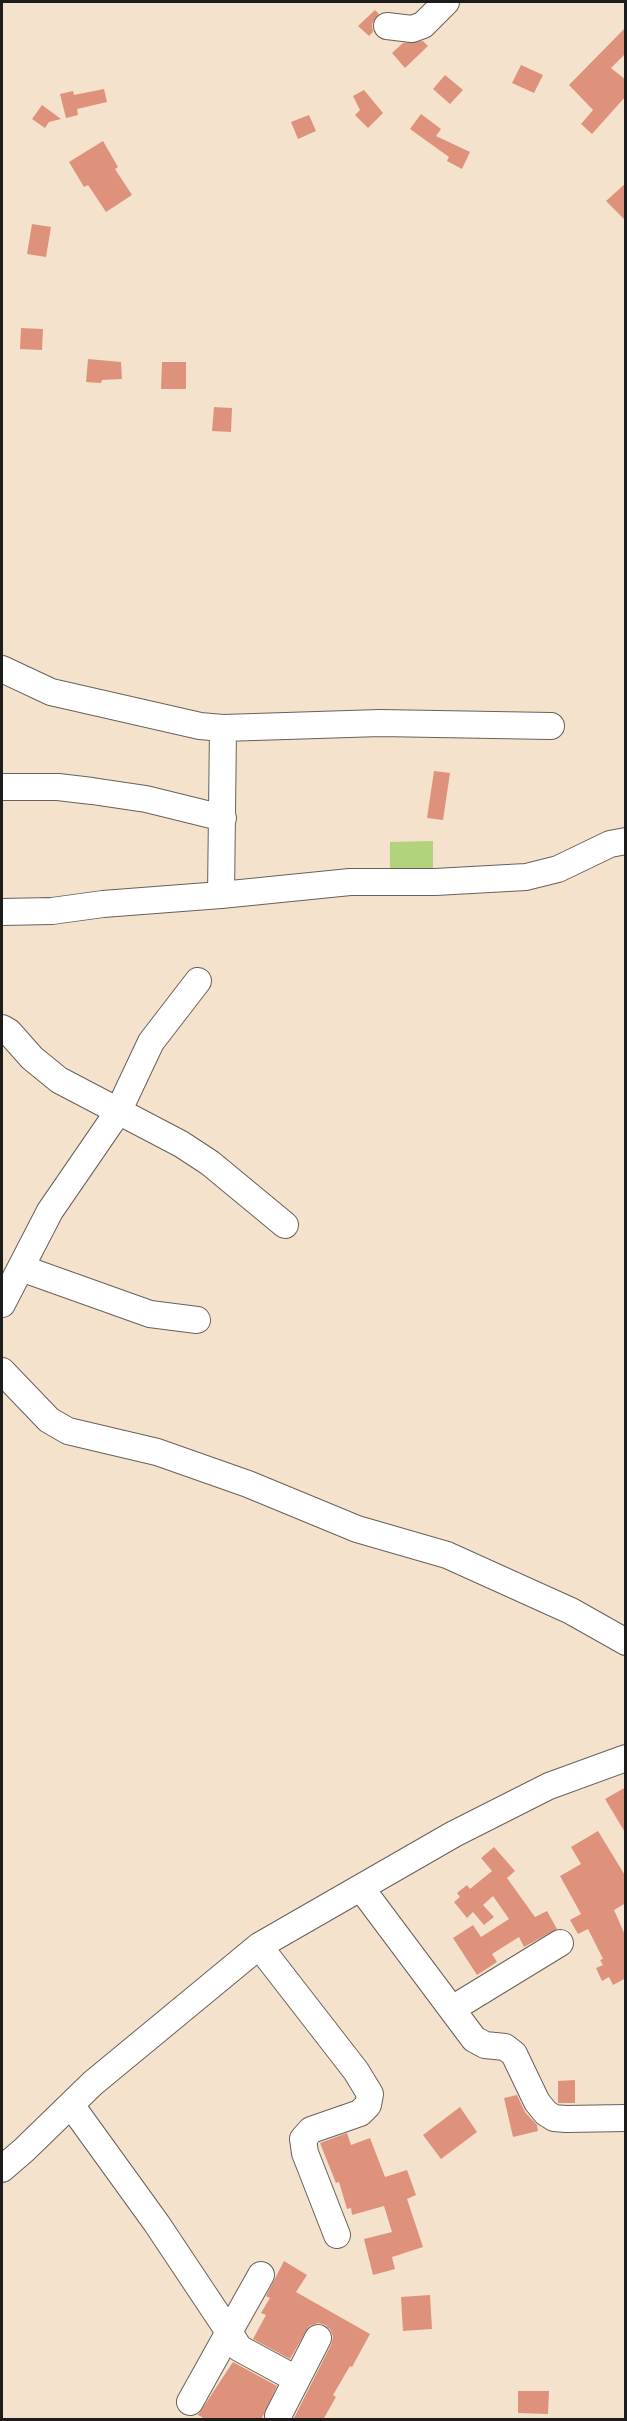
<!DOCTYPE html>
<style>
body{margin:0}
#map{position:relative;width:627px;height:2421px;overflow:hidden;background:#f4e2cc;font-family:"Architects Daughter",sans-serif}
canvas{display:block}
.frame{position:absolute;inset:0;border:3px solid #1c1c1c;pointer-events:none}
</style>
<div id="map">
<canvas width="627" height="2421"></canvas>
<div class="frame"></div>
</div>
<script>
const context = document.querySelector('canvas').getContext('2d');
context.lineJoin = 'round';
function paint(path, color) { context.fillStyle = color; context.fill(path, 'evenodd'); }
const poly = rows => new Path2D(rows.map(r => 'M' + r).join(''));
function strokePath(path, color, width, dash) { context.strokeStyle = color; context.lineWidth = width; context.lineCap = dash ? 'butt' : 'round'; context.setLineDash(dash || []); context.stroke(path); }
const green = poly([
 [433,841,433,868,390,869,390,842]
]);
const building = poly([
 [375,10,379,14,372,24,373,32,369,36,358,26],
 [626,27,626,53,611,68,626,80,626,96,592,134,581,124,593,110,569,85],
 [423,41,428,46,405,68,392,53,403,43],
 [521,65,543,75,534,93,512,83],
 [445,75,463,90,450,104,433,89],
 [104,89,107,102,77,109,78,115,66,118,60,94,73,91,74,95],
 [364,90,383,113,368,128,355,115,360,110,353,96],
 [42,105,61,119,49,122,45,128,32,119],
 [421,114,441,129,436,136,470,152,462,169,447,161,449,157,410,129],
 [309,115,316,131,298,139,291,122],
 [103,141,118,167,115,169,132,195,106,212,88,185,84,187,69,162],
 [626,183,626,221,606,201],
 [32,224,51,227,46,257,27,254],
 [21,328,43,329,42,350,20,349],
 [88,359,121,362,122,379,102,380,101,383,86,382],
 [162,362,186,362,186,389,161,389],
 [214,407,232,408,231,432,212,431],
 [434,771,450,773,443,820,427,818],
 [626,1787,626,1834,605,1799],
 [598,1831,626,1877,626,1903,614,1910,626,1937,626,1978,613,1985,609,1977,602,1981,596,1968,603,1965,600,1960,603,1959,588,1929,578,1934,570,1920,581,1914,560,1876,581,1864,571,1847],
 [494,1847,515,1871,507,1878,535,1917,547,1911,557,1929,524,1947,519,1937,492,1954,497,1962,477,1975,453,1938,473,1925,481,1937,509,1919,493,1896,483,1905,494,1917,484,1925,473,1912,467,1918,454,1902,460,1897,457,1893,467,1885,470,1889,492,1871,481,1858],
 [575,2080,575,2103,558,2103,558,2081],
 [517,2095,525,2112,537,2125,538,2131,513,2137,504,2098],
 [460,2107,477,2132,441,2159,423,2135],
 [347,2133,351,2145,370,2138,385,2177,407,2170,416,2195,407,2199,423,2247,392,2257,395,2269,373,2275,364,2239,392,2232,384,2206,352,2215,351,2208,347,2209,339,2182,336,2183,320,2143],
 [284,2261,307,2275,296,2292,370,2334,352,2367,350,2366,333,2395,336,2397,323,2420,293,2420,331,2345,333,2337,330,2329,325,2325,318,2323,309,2326,290,2359,253,2339,266,2315,261,2313,270,2298,266,2296],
 [430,2295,432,2329,403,2331,401,2297],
 [233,2362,277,2386,261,2420,207,2420,198,2415],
 [518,2391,549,2391,548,2414,518,2413]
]);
const minor = poly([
 [387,26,412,29,423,25,446,2],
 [2,669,51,692,200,726,223,728,221,895],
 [223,728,380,723,551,726],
 [2,787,58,787,92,791,146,799,223,818],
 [2,912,52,911,103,904,221,895,350,882,435,882,526,877,558,869,610,844,626,841],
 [2,1028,9,1032,32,1058,59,1080,181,1144,210,1163,285,1225],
 [21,1268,150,1314,197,1320],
 [2,1304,50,1211,118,1112,151,1042,198,981],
 [2,1371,49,1420,68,1431,157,1452,248,1484,357,1529,447,1555,571,1611,626,1642],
 [361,1888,474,2039,485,2045,505,2047,514,2054,537,2102,546,2113,554,2118,566,2119,626,2118],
 [259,1946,356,2071,370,2094,368,2105,360,2113,311,2130,303,2139,305,2153,337,2235],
 [452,2009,560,1943],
 [71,2105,157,2224,229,2332,190,2402],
 [2,2169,24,2150,93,2083,259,1946,454,1834,549,1786,626,1758],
 [261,2275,229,2332,239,2348,296,2379],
 [278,2416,318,2338]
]);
paint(green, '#b2d37b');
paint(building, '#df927b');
strokePath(minor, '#68615a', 28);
strokePath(minor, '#fff', 26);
</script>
